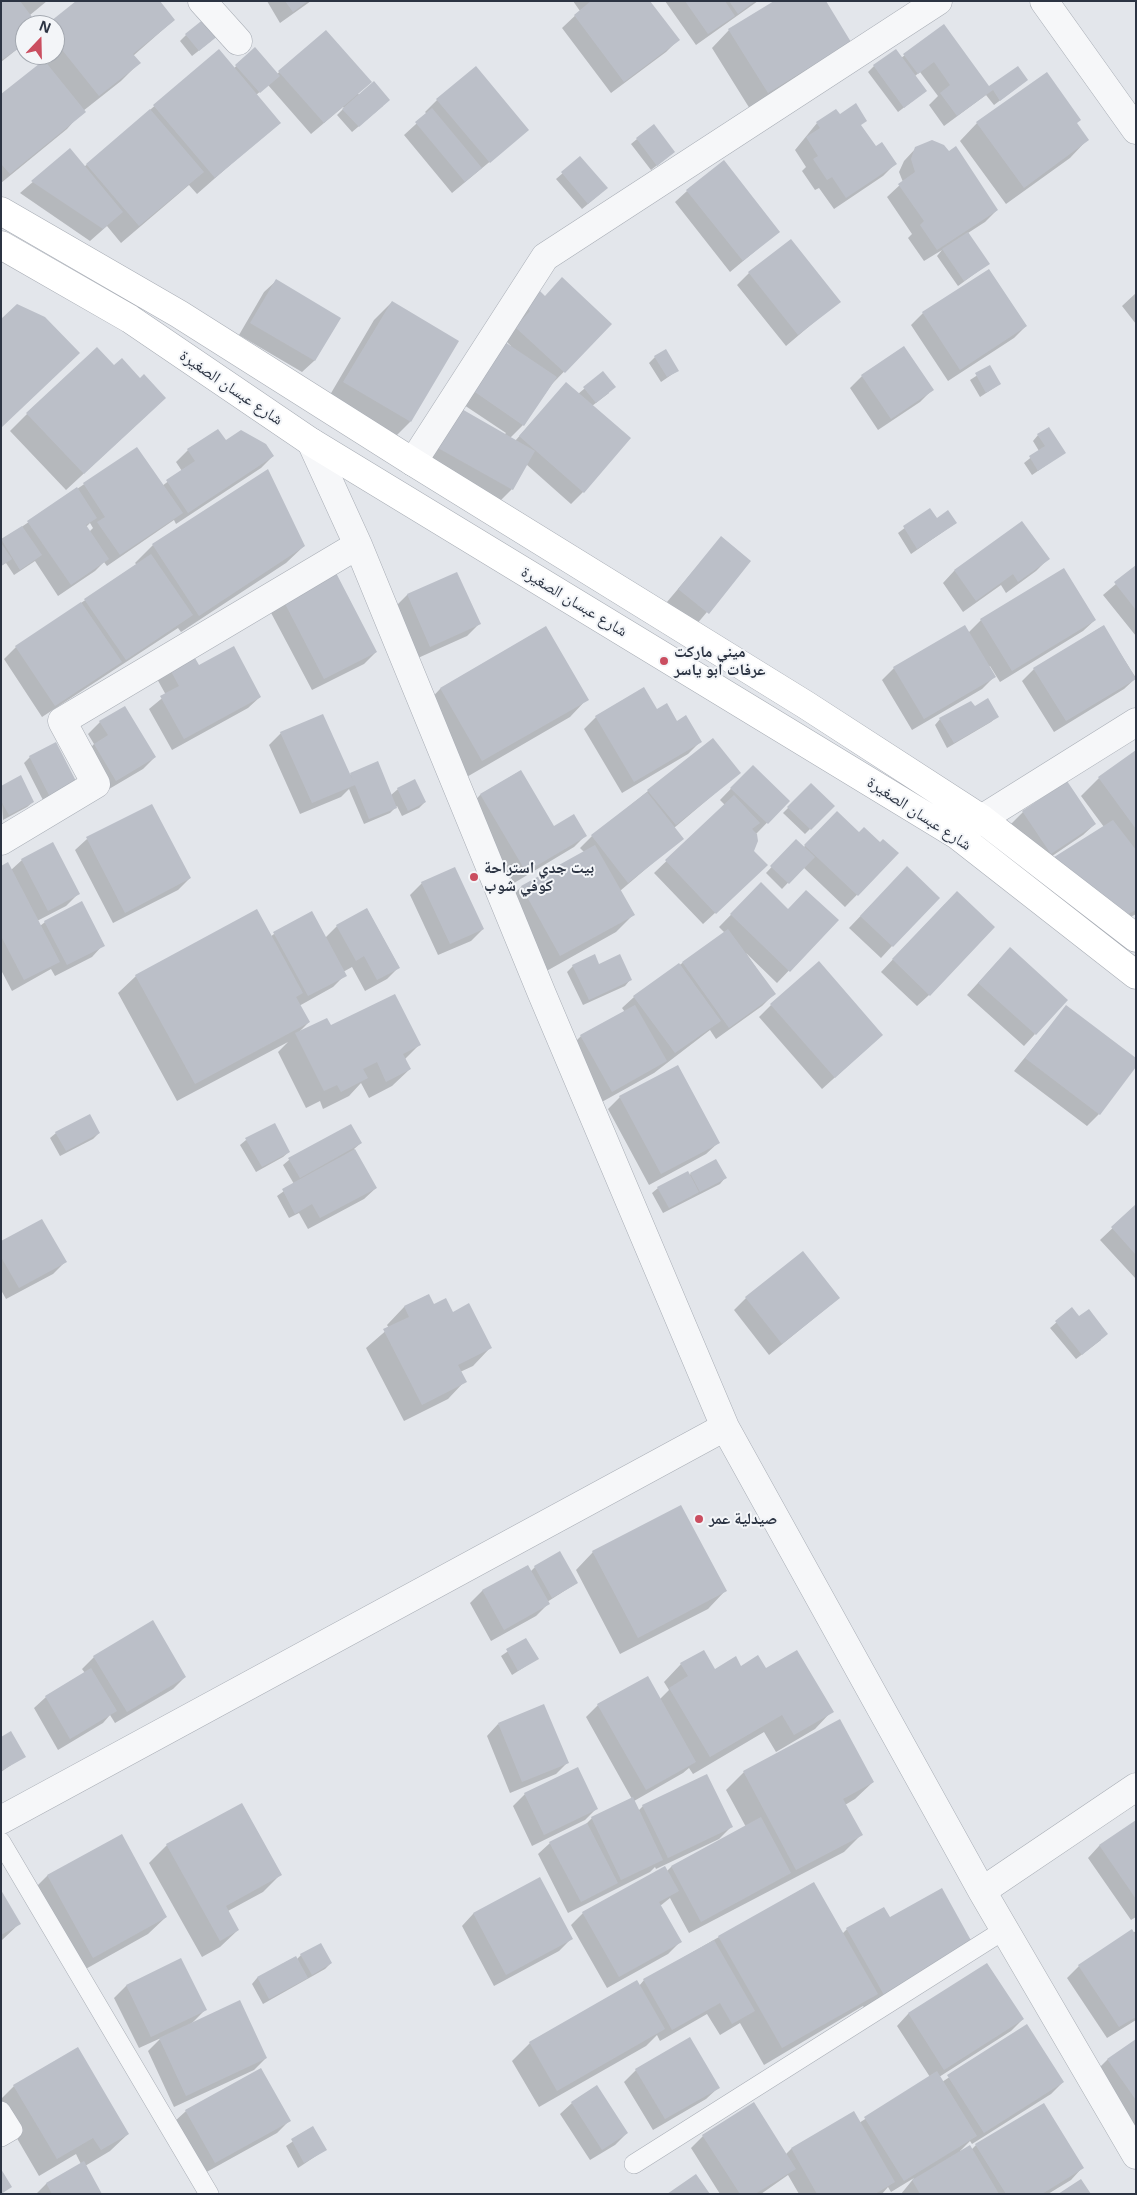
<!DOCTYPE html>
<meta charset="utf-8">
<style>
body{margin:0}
#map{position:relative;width:1137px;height:2195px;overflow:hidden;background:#e3e6eb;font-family:"Open Sans",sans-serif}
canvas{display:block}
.frame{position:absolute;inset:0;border:2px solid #2c3443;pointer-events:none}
.north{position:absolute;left:15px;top:15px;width:50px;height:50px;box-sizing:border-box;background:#f3f5f8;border:1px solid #a3a8b0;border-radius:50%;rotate:21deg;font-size:14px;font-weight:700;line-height:20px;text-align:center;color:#2c3443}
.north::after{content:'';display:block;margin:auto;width:18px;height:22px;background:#ca4e60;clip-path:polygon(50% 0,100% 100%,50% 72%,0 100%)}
</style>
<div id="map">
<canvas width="1137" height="2195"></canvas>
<div class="frame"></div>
<div class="north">N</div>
</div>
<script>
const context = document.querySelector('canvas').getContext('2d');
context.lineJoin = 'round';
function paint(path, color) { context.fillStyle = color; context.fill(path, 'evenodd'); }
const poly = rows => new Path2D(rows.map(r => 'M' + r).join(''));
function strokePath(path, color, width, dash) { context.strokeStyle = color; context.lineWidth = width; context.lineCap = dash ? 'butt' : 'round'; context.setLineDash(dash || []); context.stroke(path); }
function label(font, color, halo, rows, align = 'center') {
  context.font = font + ' "Open Sans","Noto Naskh Arabic",sans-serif'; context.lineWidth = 4; context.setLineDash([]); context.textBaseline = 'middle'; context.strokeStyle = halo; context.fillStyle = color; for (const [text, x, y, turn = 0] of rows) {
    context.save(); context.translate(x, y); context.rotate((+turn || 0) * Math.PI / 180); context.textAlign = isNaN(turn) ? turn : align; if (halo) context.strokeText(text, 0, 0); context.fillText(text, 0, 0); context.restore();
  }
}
const shadow = poly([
 [1,1,47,1,30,15,37,25,25,25,25,43,1,62],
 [267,1,311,1,280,23],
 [573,1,649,1,678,40,666,52,611,93,562,28,580,11],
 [665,1,758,1,696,45],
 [174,20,133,56,139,63,121,81,83,111,67,129,1,183,1,96,42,64,35,55,55,55,55,25,48,25],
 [944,26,989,88,1027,80,994,105,986,95,944,126,929,105,938,96,920,72,915,76,926,91,898,112,868,72,874,66,901,58],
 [729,30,850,41,832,59,750,109,712,48],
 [326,31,358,94,383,106,352,132,337,115,344,108,343,107,311,134,268,85,256,95,279,122,197,194,189,185,121,243,107,226,90,241,20,193,70,150,84,167,218,51,233,69,255,49,277,74],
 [186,35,211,41,192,56,180,41],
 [475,68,528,130,452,193,404,135,427,114,425,112,437,100],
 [839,116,860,125,876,148,895,164,883,176,834,209,819,188,815,190,802,171,806,167,795,150,817,123],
 [977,123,1076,124,1087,140,1070,158,1006,204,960,141],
 [637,139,674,152,651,170,631,144],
 [916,148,997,210,985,222,968,233,988,264,958,286,937,256,942,250,924,261,908,238,912,234,887,197,903,182,899,172,904,161],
 [580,158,600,194,582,209,556,179],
 [687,191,778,232,730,272,675,202],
 [749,273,839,301,786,346,737,285],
 [276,281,339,319,314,361,302,372,239,335,264,292],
 [1136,293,1136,324,1122,306],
 [544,298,610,324,552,384,523,425,510,438,515,441,555,396,578,394,603,373,609,393,592,406,583,492,571,504,526,464,512,489,500,501,427,460,448,422,504,435,506,433,461,403,511,346,504,339,513,318],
 [392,302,410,422,393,439,327,400,374,320],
 [923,313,1026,326,1014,338,948,381,911,325],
 [655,357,677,371,661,382,649,363],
 [114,366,147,415,66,490,10,431,27,414],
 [990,367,1000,384,980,397,970,380],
 [862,376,932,390,920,402,878,430,850,388],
 [1038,435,1064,453,1032,475,1024,463,1039,451,1033,441],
 [225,442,273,456,261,468,176,524,174,520,107,566,104,562,95,571,58,596,35,561,14,575,6,563,1,566,1,541,137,448,162,486,182,471,176,462,188,450],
 [90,523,93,528,89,532,86,527],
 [268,471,304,546,286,563,181,632,178,628,42,717,4,659,16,647,137,565,135,563,153,545],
 [930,509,937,519,956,523,911,554,898,533],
 [1022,523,1048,559,1036,571,1006,593,1001,585,963,612,943,583,954,571],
 [721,538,750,561,696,625,667,602],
 [1136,567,1136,636,1103,595],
 [334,570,376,652,364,664,312,690,269,609],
 [457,574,479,624,467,636,418,658,395,607,407,595],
 [981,620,1095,620,1083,631,1000,682,990,666,988,667,994,677,982,689,912,730,882,680,894,668,968,633],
 [1103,626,1136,678,1124,689,1054,732,1022,681,1034,669],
 [546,628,587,699,570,717,465,778,423,707,440,689],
 [168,665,198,667,260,697,248,708,172,750,149,709,166,695,156,677],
 [644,689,657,711,677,722,700,742,688,754,622,793,584,729,596,717],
 [125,708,155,757,143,769,104,792,83,756,94,744,88,734,100,722],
 [974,708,997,716,991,722,947,748,935,725,940,719],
 [281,733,349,776,351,774,391,795,398,789,425,802,419,808,402,816,397,806,390,813,364,824,349,789,341,797,300,814,269,745],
 [1136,751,1136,914,1110,929,1104,827,1081,796,1099,778],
 [30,757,77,784,45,804,24,763],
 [753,766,788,801,756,834,753,851,754,877,703,924,654,873,725,805,720,800],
 [520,771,554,827,586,835,574,847,514,883,469,807,480,795],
 [739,773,674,828,682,838,620,891,633,915,616,932,543,973,504,904,521,887,584,852,580,848,592,836,648,791],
 [1066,783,1095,824,1083,835,1039,865,1011,824,1023,812],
 [811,785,833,806,805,834,783,813],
 [1,787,33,802,27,807,3,820],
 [825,825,859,834,897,854,845,907,803,867,782,889,766,873,796,841,803,848],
 [87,839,190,878,178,890,113,923,75,850],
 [22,860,78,894,66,906,37,921,40,926,45,922,103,945,92,957,55,976,51,969,12,991,1,970,1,867,11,870],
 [895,880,892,946,881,958,849,928],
 [422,883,483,929,471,941,438,955,410,895],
 [761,884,788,910,837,920,777,983,746,953,774,994,762,1006,716,1039,710,1030,654,1073,600,1103,569,1048,581,1036,625,1012,622,1008,634,997,725,933,719,927],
 [945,904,929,995,917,1006,881,972],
 [367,909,399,967,387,979,365,991,352,967,343,972,345,975,333,987,299,1006,309,1022,298,1033,330,1027,419,1045,405,1059,410,1069,392,1086,369,1098,361,1083,349,1096,323,1109,320,1101,306,1108,278,1052,288,1042,177,1101,118,993,136,976,270,937,274,934,325,938,337,926],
 [998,961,1035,1034,1024,1046,967,995],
 [573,966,630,980,625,986,583,1005,567,972],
 [771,1005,882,1035,822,1089,759,1017],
 [1066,1007,1099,1114,1087,1126,1014,1071],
 [620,1097,718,1143,706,1154,649,1185,608,1109],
 [56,1133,99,1133,93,1139,60,1156,50,1138],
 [246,1140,289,1152,283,1157,256,1172,240,1145],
 [361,1143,354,1149,376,1188,364,1199,308,1229,299,1213,289,1218,277,1196,294,1184,283,1165,289,1160],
 [691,1174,725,1178,720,1184,663,1213,652,1193,658,1188],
 [1136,1206,1136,1279,1100,1240],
 [1,1242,65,1262,53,1274,6,1299,1,1290],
 [428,1295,433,1305,452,1313,490,1348,473,1366,460,1372,465,1381,448,1399,404,1421,366,1348,389,1328,387,1325,404,1307],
 [746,1298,839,1298,769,1355,734,1310],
 [1072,1309,1101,1340,1076,1359,1050,1328],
 [593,1552,725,1591,708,1609,620,1654,576,1570],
 [527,1566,530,1572,535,1567,577,1583,547,1602,548,1604,536,1616,491,1641,470,1603,482,1591],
 [526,1639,537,1659,512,1675,501,1656],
 [94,1657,185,1677,173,1689,115,1723,110,1715,103,1723,58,1750,34,1708,46,1697,85,1673,82,1669],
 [681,1664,715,1670,741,1668,765,1669,832,1711,815,1729,776,1752,764,1732,693,1774,689,1768,683,1773,634,1801,638,1811,643,1806,731,1827,719,1839,656,1869,655,1867,650,1872,568,1913,538,1854,550,1843,585,1825,592,1818,632,1799,586,1717,598,1705,660,1699,669,1690,664,1682],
 [498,1724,568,1762,556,1774,510,1793,487,1736],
 [1,1738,24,1756,1,1772],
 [744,1772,873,1782,855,1799,845,1805,861,1835,844,1852,689,1933,670,1898,660,1906,680,1942,668,1954,607,1988,571,1925,583,1913,667,1871,671,1867,746,1827,726,1790],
 [525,1794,597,1808,585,1820,532,1846,513,1806],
 [1136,1821,1136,1917,1131,1920,1088,1858,1099,1846],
 [122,1836,166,1917,148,1934,75,1975,30,1893,47,1876],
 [167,1845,281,1874,263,1892,228,1911,238,1930,220,1947,202,1957,149,1863],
 [539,1879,571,1939,559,1951,494,1986,462,1926,473,1914],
 [813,1883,842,1934,847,1929,889,1919,972,1944,866,2011,863,2006,764,2065,740,2023,720,2035,707,2014,660,2041,657,2035,646,2046,539,2107,512,2061,530,2043,637,1982,639,1986,644,1980],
 [1,1892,19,1924,1,1941],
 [1136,1931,1136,2020,1107,2038,1067,1978,1079,1966],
 [301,1955,331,1963,325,1969,263,2004,252,1984,257,1978,295,1957,296,1960],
 [180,1960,205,2010,191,2024,266,2058,254,2070,174,2107,148,2051,161,2038,139,2048,114,1998,126,1986],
 [987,1964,1023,2019,1011,2031,939,2077,942,2082,1027,2026,1063,2082,1051,2094,972,2144,970,2141,960,2151,971,2150,976,2145,1082,2168,1071,2180,1048,2194,901,2194,914,2178,891,2192,888,2187,882,2194,799,2194,788,2175,761,2194,720,2194,691,2148,703,2136,785,2155,791,2149,859,2123,930,2077,897,2026,908,2014],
 [1136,2040,1136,2137,1090,2077,1107,2060],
 [636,2070,718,2088,706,2099,653,2130,624,2082],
 [14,2086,128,2134,110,2151,85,2166,101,2194,36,2194,46,2184,81,2164,76,2154,39,2176,1,2111,1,2099],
 [572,2103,627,2133,615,2145,590,2160,560,2114],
 [186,2111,289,2121,277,2133,203,2174,174,2122],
 [313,2128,325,2150,298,2168,286,2146]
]);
const building = poly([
 [1,1,20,1,38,25,25,25,25,44,3,59,1,58],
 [76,1,160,1,175,20,133,54,141,63,99,96,55,41,55,25,46,25],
 [285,1,308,1,293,12],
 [591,1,650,1,680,40,624,82,574,15],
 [685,1,725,1,735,16,708,34],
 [729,1,755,1,738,14],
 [774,1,826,1,851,42,768,93,728,29],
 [205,18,219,35,199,51,185,34],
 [944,24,989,86,1018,66,1028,80,1000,101,993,90,957,116,940,93,950,85,934,62,918,74,903,54],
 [326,30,372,82,324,123,278,71],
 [255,47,280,76,260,93,235,65],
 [219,49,281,123,215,178,153,105],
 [896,49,927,91,904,108,873,65],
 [44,60,86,112,10,174,1,164,1,94],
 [476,66,529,130,490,163,436,99],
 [1047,72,1081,120,1077,123,1089,140,1024,188,976,122],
 [374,81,390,100,359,127,342,109],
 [856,103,867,121,861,125,876,146,882,142,897,164,846,198,832,177,827,180,813,159,818,156,806,137,820,128,816,122,836,109,840,114],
 [432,108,482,168,465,182,415,122],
 [150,109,204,172,139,226,86,164],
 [654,124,675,152,657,166,636,138],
 [932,140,944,145,949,151,956,146,998,210,937,250,920,225,924,221,898,184,915,172,911,159,915,147],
 [70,148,123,212,103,229,31,181],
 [580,156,608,188,588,204,561,172],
 [724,160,780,232,743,261,686,190],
 [968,232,990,264,964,281,942,249],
 [791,239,841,302,798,335,748,272],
 [989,269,1027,326,960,370,922,312],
 [562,277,612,324,565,373,515,327,530,311,524,305,539,290,545,296],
 [276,279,341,318,315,361,250,323],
 [392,301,459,341,411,422,343,382],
 [17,304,45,317,80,353,1,428,1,319],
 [505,342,557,377,524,426,472,390],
 [904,346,934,390,891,419,861,375],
 [97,347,114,365,122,358,140,378,144,374,166,398,84,474,26,413],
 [666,349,679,371,667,377,654,356],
 [990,365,1001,384,986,393,975,373],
 [603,371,616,387,596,403,583,387],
 [566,382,631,438,584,493,519,436],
 [460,408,535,451,513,490,438,448],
 [1049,427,1066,453,1038,471,1029,456,1045,446,1037,434],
 [218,429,226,440,241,430,266,444,274,456,188,513,166,480,195,461,187,449],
 [137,447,183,513,120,555,97,522,105,517,83,483],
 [268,469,305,546,199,616,152,544],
 [77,487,97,518,86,525,109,559,71,585,27,521],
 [930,508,937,518,948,510,957,523,917,549,903,526],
 [1022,521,1050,559,1018,582,1013,574,976,601,954,570],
 [22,526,42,555,20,570,1,539],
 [721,536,751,561,709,614,678,589],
 [1,543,12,559,1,566],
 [151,554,193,615,126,660,84,599],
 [1136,565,1136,610,1114,582],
 [1064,568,1096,620,1012,671,980,619],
 [334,569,377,652,324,679,281,596],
 [457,572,481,624,430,647,407,594],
 [81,602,122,662,55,706,15,646],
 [965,625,996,677,924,719,893,667],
 [1104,625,1136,679,1066,721,1033,668],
 [546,626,589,700,482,761,440,688],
 [234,646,261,697,184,739,160,696,179,686,167,664,191,651,199,665],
 [644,687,657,709,667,703,677,721,686,715,702,742,634,782,595,716],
 [988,698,999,717,954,743,939,718,971,701,975,706],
 [125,706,156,757,116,781,94,744,108,735,99,721],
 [323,714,355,785,312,803,280,732],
 [713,738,741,773,676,825,647,790],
 [56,742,78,785,51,799,29,756],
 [1136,750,1136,829,1098,777],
 [378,761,397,808,369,819,350,773],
 [753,765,790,801,768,824,730,788],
 [521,770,554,826,574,814,587,836,526,872,480,794],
 [21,775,34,802,9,815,1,801,1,786],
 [415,779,426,802,408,811,397,788],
 [1067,781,1096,824,1051,854,1022,811],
 [811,783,835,806,811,830,787,807],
 [647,792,684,839,628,883,591,835],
 [734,795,760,823,752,829,757,834,758,841,754,851,768,865,716,914,665,860],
 [152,804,191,878,125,913,86,837],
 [837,811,859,832,864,827,880,842,883,839,899,853,858,896,804,845],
 [1113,820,1136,850,1136,910,1122,917,1051,859],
 [796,839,815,857,789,884,770,866],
 [53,842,80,894,48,911,21,859],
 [595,845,635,915,560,956,521,886],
 [8,862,60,962,24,980,1,936,1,866],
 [907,866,940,898,893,947,860,916],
 [455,867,484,929,450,944,421,882],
 [761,882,788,909,806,890,839,920,790,972,730,914],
 [957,891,995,927,930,996,892,959],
 [82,901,105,946,67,965,44,921],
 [367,908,400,968,377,980,364,956,356,961,336,925],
 [257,909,303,993,296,997,310,1022,195,1084,135,975],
 [312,911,347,976,308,996,273,932],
 [728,929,776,994,729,1028,682,962],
 [1010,947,1068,1000,1036,1035,978,983],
 [595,954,599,964,620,954,632,980,589,1000,572,965],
 [819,961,883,1035,835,1078,770,1004],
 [679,963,721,1021,675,1053,633,996],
 [395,994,421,1045,403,1054,411,1069,386,1082,377,1062,363,1069,368,1078,341,1092,337,1085,324,1091,295,1033,327,1018,331,1025],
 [635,1005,667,1061,612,1092,580,1035],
 [1066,1005,1136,1058,1136,1067,1100,1115,1025,1058],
 [678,1065,720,1143,661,1174,619,1096],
 [90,1114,100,1133,66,1151,55,1132],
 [275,1123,290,1152,262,1167,245,1138],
 [351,1124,362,1143,300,1178,288,1158],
 [355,1149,377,1188,320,1218,312,1204,295,1214,282,1189],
 [716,1159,727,1178,700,1192,690,1173],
 [688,1171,699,1192,669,1208,657,1187],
 [1136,1204,1136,1255,1111,1227],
 [42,1219,67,1262,19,1288,1,1257,1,1241],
 [803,1251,840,1298,782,1344,745,1297],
 [429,1294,434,1304,446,1298,453,1312,469,1303,492,1348,458,1365,467,1382,422,1405,383,1329,409,1317,404,1306],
 [1072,1307,1079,1316,1089,1309,1108,1334,1082,1355,1055,1321],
 [681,1505,727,1591,638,1638,592,1551],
 [560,1551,578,1583,552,1598,534,1566],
 [528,1565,550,1604,504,1630,482,1590],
 [153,1620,186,1677,127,1712,93,1656],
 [526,1638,539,1659,518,1671,506,1649],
 [704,1650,715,1669,736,1656,741,1666,758,1655,766,1668,797,1650,834,1712,794,1735,782,1715,710,1757,669,1688,688,1676,680,1663],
 [91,1668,117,1711,70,1739,45,1696],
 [648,1676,696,1762,646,1790,597,1704],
 [544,1704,569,1763,522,1782,498,1723],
 [840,1719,874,1782,843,1799,863,1835,796,1870,743,1771],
 [11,1731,26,1757,1,1771,1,1737],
 [578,1767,598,1809,544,1835,524,1793],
 [707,1774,733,1827,668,1858,642,1805],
 [633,1797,663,1860,621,1880,591,1817],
 [242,1803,282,1875,226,1906,239,1930,220,1941,166,1844],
 [761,1817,791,1873,701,1922,671,1866],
 [1136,1820,1136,1899,1099,1845],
 [587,1823,618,1883,581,1902,549,1842],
 [122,1834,167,1917,93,1958,47,1875],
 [665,1866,679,1891,659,1902,682,1942,619,1977,582,1912],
 [540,1877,573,1939,506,1975,473,1913],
 [814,1882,878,1994,782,2048,718,1936],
 [942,1888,973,1944,884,1995,846,1928,884,1907,890,1917],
 [1,1890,21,1924,1,1935],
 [1132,1929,1136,1936,1136,2017,1119,2027,1078,1965],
 [714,1940,755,2011,732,2024,720,2003,672,2030,643,1979],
 [321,1943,332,1963,312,1975,300,1954],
 [296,1956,308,1978,269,1999,257,1977],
 [181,1958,207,2010,151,2037,126,1985],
 [987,1963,1024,2019,944,2070,908,2013],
 [637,1980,665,2029,557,2091,529,2042],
 [240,2000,267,2058,186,2096,159,2038],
 [1027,2024,1064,2082,984,2133,947,2075],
 [690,2037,720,2088,665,2119,635,2069],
 [1136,2039,1136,2100,1107,2059],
 [78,2047,129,2134,101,2150,93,2138,57,2159,13,2085],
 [261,2068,291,2121,215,2163,185,2110],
 [937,2071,977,2136,904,2181,864,2117],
 [597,2085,628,2133,602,2150,571,2102],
 [754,2102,796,2169,755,2194,740,2194,702,2135],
 [1044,2103,1084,2168,1042,2194,1006,2194,975,2144],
 [854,2111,895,2182,875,2194,817,2194,791,2148],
 [313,2126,327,2150,304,2163,291,2139],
 [970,2145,999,2194,920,2194,912,2180],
 [84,2161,102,2194,52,2194,46,2183],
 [1,2169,12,2187,1,2194],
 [696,2174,710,2194,667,2194],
 [1081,2179,1091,2194,1058,2194]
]);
const lane = poly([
 [1,1842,209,2194],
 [1,2111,13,2130,1,2137],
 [634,2164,1004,1930]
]);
const street = poly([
 [202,1,238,41],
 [1044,1,1136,130],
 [311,442,358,545,542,994,725,1427,982,1891],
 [413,462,545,257,938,1],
 [962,831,1136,722],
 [1,841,96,784,62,721,358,545],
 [1136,1787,982,1891,1136,2155],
 [1,1820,725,1427]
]);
const secondary = poly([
 [1,211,179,314,413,462,806,705,982,819,1136,938],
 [1,245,130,319,311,442,957,835,1136,975]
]);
const markers = [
 [664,661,5,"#ca4e60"],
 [474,877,5,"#ca4e60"],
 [699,1519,5,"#ca4e60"]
];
const streetNames = [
 ["شارع عبسان الصغيرة",231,388,34],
 ["شارع عبسان الصغيرة",574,602,31],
 ["شارع عبسان الصغيرة",919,814,33]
];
const poiNames = [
 ["ميني ماركت",674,652],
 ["عرفات ابو ياسر",674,670],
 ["بيت جدي استراحة",484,868],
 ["كوفي شوب",484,886],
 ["صيدلية عمر",709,1519]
];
paint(shadow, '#0003');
paint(building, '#bbbfc8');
strokePath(lane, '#a8adb5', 20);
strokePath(street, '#a8adb5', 29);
strokePath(secondary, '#a8adb5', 29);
strokePath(lane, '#f6f7f9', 19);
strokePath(street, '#f6f7f9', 28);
strokePath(secondary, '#fff', 28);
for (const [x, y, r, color] of markers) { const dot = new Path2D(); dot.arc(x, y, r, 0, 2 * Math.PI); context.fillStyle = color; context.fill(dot); strokePath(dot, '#f3f5f8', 2); }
label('16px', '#2c3443', '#f3f5f8', streetNames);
label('bold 16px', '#2c3443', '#f3f5f8', poiNames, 'left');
</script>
